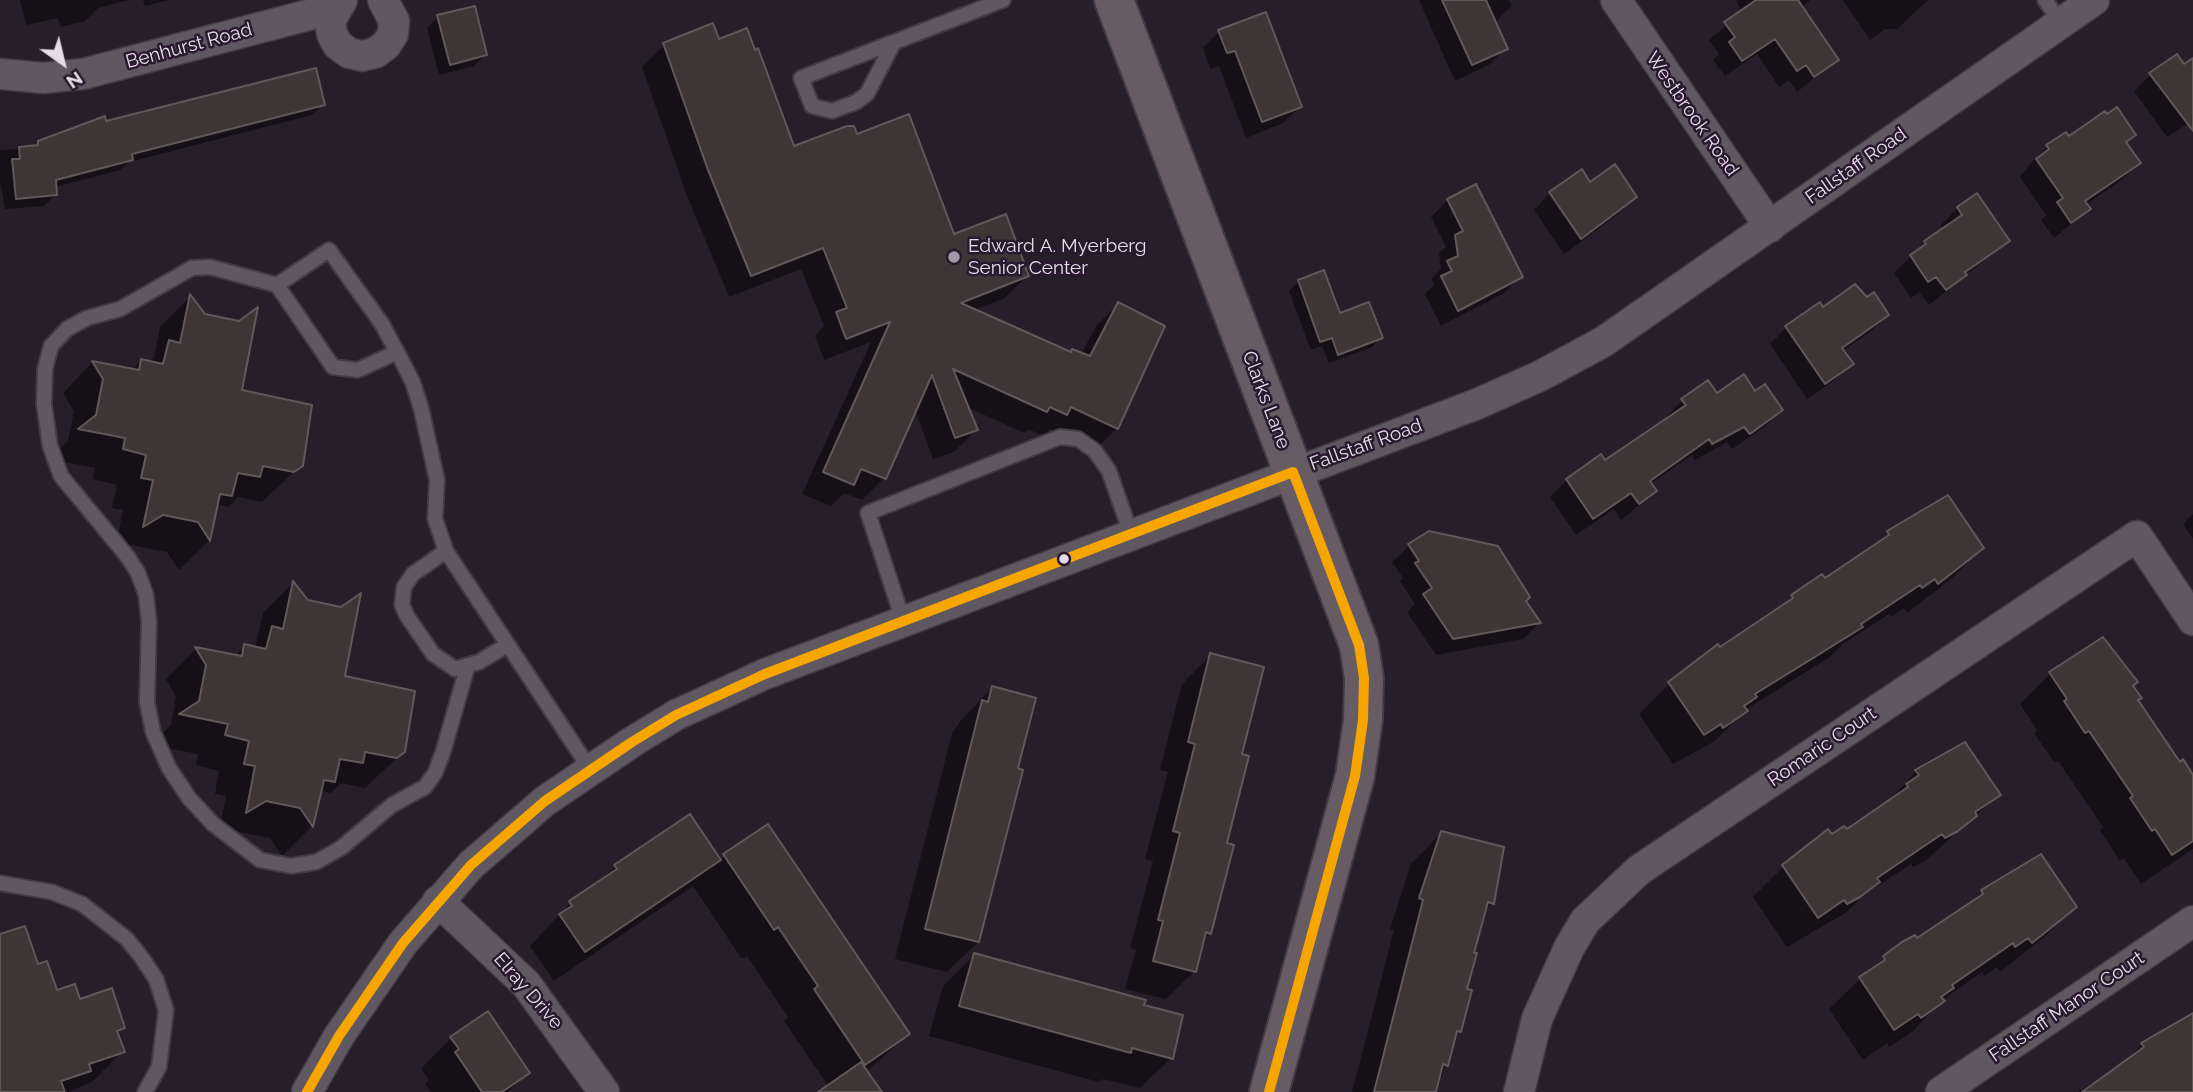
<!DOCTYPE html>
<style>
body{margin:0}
#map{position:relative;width:2193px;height:1092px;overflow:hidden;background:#261e29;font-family:Raleway,sans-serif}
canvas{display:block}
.north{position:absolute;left:28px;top:28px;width:70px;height:70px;-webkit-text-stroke:5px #29192e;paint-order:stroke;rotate:146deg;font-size:19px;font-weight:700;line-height:28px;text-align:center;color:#e7dcea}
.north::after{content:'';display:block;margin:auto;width:24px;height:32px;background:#e7dcea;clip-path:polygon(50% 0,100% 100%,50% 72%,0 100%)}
</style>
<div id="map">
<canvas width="2193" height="1092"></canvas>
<div class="north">N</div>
</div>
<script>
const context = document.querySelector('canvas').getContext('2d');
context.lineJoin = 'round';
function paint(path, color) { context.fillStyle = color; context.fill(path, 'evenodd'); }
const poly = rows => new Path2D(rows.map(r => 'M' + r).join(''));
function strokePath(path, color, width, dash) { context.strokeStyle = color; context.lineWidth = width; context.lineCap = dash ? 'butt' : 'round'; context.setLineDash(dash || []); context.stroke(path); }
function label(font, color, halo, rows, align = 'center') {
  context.font = font + ' Raleway,sans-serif'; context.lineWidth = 5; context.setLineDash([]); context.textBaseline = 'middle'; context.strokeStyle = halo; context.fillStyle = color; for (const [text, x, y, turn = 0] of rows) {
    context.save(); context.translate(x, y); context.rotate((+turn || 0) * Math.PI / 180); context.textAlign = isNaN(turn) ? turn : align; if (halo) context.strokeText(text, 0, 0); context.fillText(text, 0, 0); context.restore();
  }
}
const shadow = poly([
 [20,0,129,0,98,8,85,21,61,27,58,18,26,25],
 [143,0,169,0,145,6],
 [1419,0,1509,0,1511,6,1494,23,1506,48,1489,65,1455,81],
 [1737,0,1810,0,1801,8,1837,59,1797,92,1789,80,1779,87,1757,54,1725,76,1713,60,1719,54,1709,40,1741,13],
 [1843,0,1928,0,1897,29,1885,29,1870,40],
 [438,17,485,55,474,66,439,75,427,28],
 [1219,32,1300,107,1283,123,1246,138,1219,66,1210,69,1203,48],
 [718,41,793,148,856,136,953,236,1027,276,1005,298,974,310,1071,353,1081,355,1096,326,1118,304,1117,428,1095,450,1050,429,1044,436,1028,429,1024,433,967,407,976,430,954,452,933,459,915,409,884,478,862,500,844,493,831,506,802,494,871,342,824,360,815,336,824,326,801,269,729,297,686,193,642,67,664,45],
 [2193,60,2193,120,2167,137,2134,91,2151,74,2184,66],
 [323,104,312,115,129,162,120,170,55,187,55,195,44,206,5,209,0,180,0,150,34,148,39,142,105,123],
 [2134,134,2125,143,2139,163,2122,180,2085,205,2089,209,2054,238,2041,220,2046,215,2020,177,2031,163,2047,147,2069,138],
 [1589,184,1635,197,1618,214,1564,254,1534,210,1550,193],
 [1448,200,1521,276,1504,293,1441,326,1425,294,1434,285,1431,279,1441,269,1439,253,1446,247,1431,217],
 [1958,208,2008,241,1929,305,1919,292,1911,298,1894,273,1925,243,1944,229,1941,225],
 [1323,272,1339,316,1381,337,1372,347,1329,363,1322,346,1311,350,1289,291,1299,282],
 [190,297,240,391,301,465,262,502,238,497,228,507,220,505,215,510,209,541,179,570,167,552,131,545,114,555,123,510,112,508,117,485,93,479,95,468,49,459,68,441,74,411,63,393,93,362,131,370,141,361,149,362,154,358,160,327],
 [1822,309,1887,315,1870,332,1842,351,1851,364,1835,380,1807,399,1770,344,1786,328],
 [1755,393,1781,410,1764,427,1732,449,1727,442,1695,460,1692,455,1650,484,1655,491,1621,520,1614,509,1576,535,1550,497,1567,480,1605,462,1668,419,1666,417,1683,400],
 [1947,497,1982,548,1951,579,1907,613,1904,608,1891,617,1889,614,1843,644,1830,657,1745,710,1715,741,1673,764,1639,714,1670,683,1777,611,1792,596,1824,580,1872,549,1888,533],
 [2193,514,2193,539,2183,524],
 [1429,532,1524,601,1539,623,1523,639,1436,655,1407,612,1415,604,1400,581,1403,578,1392,562,1409,546],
 [293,583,307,602,343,677,403,752,365,788,341,783,331,793,323,791,318,796,312,826,282,856,270,838,234,831,217,841,226,796,215,794,219,771,196,765,198,754,151,745,171,725,176,697,166,679,196,649,234,657,245,646,252,648,256,644,263,613],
 [1211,655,1240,756,1210,933,1202,940,1195,971,1166,999,1125,989,1136,950,1130,948,1153,861,1145,859,1168,772,1160,770,1182,684],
 [2050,674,2132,687,2137,701,2179,764,2191,775,2193,773,2193,849,2141,884,2124,858,2120,861,2100,830,2103,827,2058,761,2054,762,2034,733,2037,730,2020,704],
 [992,688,978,942,947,972,895,959,952,733,962,719],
 [1965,744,1999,794,1925,861,1913,867,1911,864,1864,895,1847,912,1787,947,1753,897,1784,866,1846,831,1887,804,1916,771],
 [768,826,908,1034,866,1072,879,1092,821,1092,829,1087,784,1021,788,1017,747,956,742,959,693,886,554,981,530,946,570,903,596,885,615,867,719,860],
 [1441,833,1492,903,1484,911,1472,954,1459,1031,1454,1036,1437,1092,1352,1092,1394,930,1390,929,1411,864],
 [2040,856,2075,907,2044,937,2000,972,1997,967,1984,976,1982,972,1942,1000,1912,1032,1889,1047,1887,1043,1863,1060,1829,1009,1860,979,1903,943,1917,940,1966,907,1982,892],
 [0,936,37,966,56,992,79,1001,123,1027,117,1034,123,1051,92,1082,68,1092,0,1092],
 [974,955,1142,1006,1171,1058,1140,1088,1103,1079,1099,1082,929,1036,943,986],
 [2193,1020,2193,1092,2078,1092,2118,1068,2142,1044],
 [451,1038,528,1072,508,1092,431,1092,425,1084,429,1080,421,1069]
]);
const building = poly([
 [1442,0,1486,0,1508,49,1472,65,1442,0],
 [1756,0,1798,0,1839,60,1814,77,1806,65,1797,71,1775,39,1742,61,1729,42,1735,37,1724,22,1756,0],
 [475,6,487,55,450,65,437,15,475,6],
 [1266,12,1302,107,1262,122,1235,51,1227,53,1218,30,1266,12],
 [713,23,719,39,747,28,755,50,758,48,794,146,847,126,854,126,857,134,909,114,954,234,1006,214,1029,276,961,303,1071,352,1072,349,1090,356,1118,302,1165,326,1118,429,1071,407,1067,415,1050,407,1047,412,953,369,978,430,955,438,932,375,886,479,861,469,854,485,823,472,890,322,846,339,836,312,847,308,823,248,751,276,708,170,663,43,713,23],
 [2177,54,2184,64,2193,58,2193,131,2149,73,2177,54],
 [316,68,325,105,132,154,133,160,56,180,57,195,16,199,12,159,20,159,19,147,38,145,38,141,105,116,106,121,316,68],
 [2117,107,2136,135,2126,142,2141,163,2085,201,2091,209,2071,223,2057,202,2063,198,2036,159,2049,149,2046,145,2066,132,2069,136,2105,111,2107,114,2117,107],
 [1615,164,1637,197,1581,239,1549,192,1582,169,1590,182,1615,164],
 [1476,184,1523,277,1458,311,1441,276,1452,271,1447,261,1458,256,1455,235,1463,231,1447,199,1476,184],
 [1977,193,2010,241,1965,272,1967,275,1946,290,1936,277,1928,282,1910,255,1926,244,1924,241,1962,215,1957,207,1977,193],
 [1324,270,1340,313,1369,302,1383,338,1338,355,1332,338,1320,342,1298,280,1324,270],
 [1855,284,1867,297,1874,292,1889,315,1842,348,1854,364,1825,384,1785,326,1820,302,1823,307,1855,284],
 [190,294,205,314,239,321,258,307,242,390,312,405,303,466,294,472,263,466,260,477,238,473,232,496,220,494,210,541,198,522,163,515,143,527,153,480,141,478,146,455,123,449,125,438,78,429,96,415,103,379,92,361,139,370,141,359,163,364,169,340,180,343,190,294],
 [1744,374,1755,391,1765,384,1783,410,1750,434,1744,427,1712,444,1709,439,1650,481,1657,491,1639,504,1631,493,1593,519,1566,479,1601,454,1605,460,1686,405,1681,399,1708,380,1717,393,1744,374],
 [1948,495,1984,548,1938,584,1935,579,1922,588,1920,585,1861,624,1863,627,1755,694,1757,697,1744,706,1748,711,1723,728,1721,724,1704,735,1668,682,1718,644,1720,647,1793,598,1791,595,1822,574,1825,578,1889,535,1887,531,1948,495],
 [1429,531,1498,546,1530,597,1526,601,1541,623,1453,639,1423,594,1432,588,1415,563,1419,561,1408,544,1429,531],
 [293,581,308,600,341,607,361,593,345,676,415,691,405,752,397,758,365,752,363,763,340,759,335,782,324,780,313,827,300,808,266,801,246,813,255,766,244,764,249,741,225,735,228,724,179,714,199,701,206,665,195,647,242,656,244,644,266,649,272,626,283,629,293,581],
 [2103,637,2138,682,2133,686,2142,698,2138,700,2180,762,2183,759,2193,775,2193,841,2172,855,2155,829,2152,831,2130,798,2133,796,2089,731,2085,733,2064,701,2067,699,2049,672,2103,637],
 [1210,653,1264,667,1242,754,1249,756,1227,843,1234,845,1211,934,1206,932,1196,972,1153,961,1163,921,1158,920,1180,833,1173,831,1195,744,1188,742,1210,653],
 [992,686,1036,698,1018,768,1023,770,979,942,925,929,982,700,988,702,992,686],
 [1965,742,2001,795,1975,812,1977,816,1958,831,1945,838,1942,834,1877,878,1880,882,1860,897,1847,904,1844,900,1818,918,1782,865,1828,829,1832,834,1844,826,1847,829,1908,787,1906,784,1919,775,1915,770,1965,742],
 [690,814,721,860,585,952,559,914,572,906,569,901,617,869,614,865,690,814],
 [768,824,910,1034,865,1065,814,989,818,986,778,927,774,930,723,854,768,824],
 [1441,831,1504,847,1494,904,1488,902,1474,953,1477,953,1467,989,1472,990,1461,1032,1457,1031,1448,1066,1443,1064,1436,1092,1374,1092,1423,900,1419,898,1441,831],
 [2041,854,2077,907,2032,943,2028,938,2015,947,2013,943,1952,985,1954,988,1941,997,1945,1001,1921,1018,1918,1014,1894,1030,1859,977,1885,960,1883,956,1902,942,1915,935,1917,938,1983,894,1981,890,2041,854],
 [25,926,38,964,47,961,57,990,75,984,80,999,112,988,125,1028,117,1031,125,1052,89,1064,91,1071,61,1081,65,1092,0,1092,0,934,25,926],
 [974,953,1146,1000,1144,1005,1183,1015,1173,1059,1132,1048,1131,1053,959,1006,974,953],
 [488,1011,530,1073,502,1092,482,1092,455,1052,459,1049,450,1037,488,1011],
 [2193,1013,2193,1092,2082,1092,2144,1047,2141,1043,2193,1013],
 [861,1062,882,1092,818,1092,861,1062]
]);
const lane = poly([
 [2045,0,2061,23],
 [894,42,867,94,856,102,832,111,812,106,801,78,1003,0],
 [277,285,210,267,192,268,120,309,87,318,67,329,51,346,45,369,44,404,50,446,61,476,127,556,138,573,146,595,149,622,147,702,153,732,169,768,189,798,213,824,260,860,291,866,316,862,341,848,392,805,425,787,435,773,443,752,467,668],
 [397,352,358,370,333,367,277,285,329,250,382,324,404,365,413,383,421,408,437,480,435,519,446,551,590,769],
 [446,551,413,574,404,587,402,605,407,616,433,654,455,669,479,662,507,645],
 [903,620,868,513,1060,437,1078,439,1095,451,1109,471,1131,534],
 [0,883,52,892,82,904,127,939,142,958,156,979,166,1010,159,1067,145,1092]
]);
const street = poly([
 [342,0,330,21,332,34,338,45,349,53,362,56,375,53,386,45,393,34,394,21,383,0],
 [1616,0,1770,227],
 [0,74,43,78,83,74,335,8],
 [438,901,526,984,604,1092],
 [307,1092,339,1036,403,943,471,865,545,801,632,742,676,715,765,674,1477,404,1540,376,1603,342,2094,0],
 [1519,1092,1537,1019,1569,948,1585,921,1639,870,2137,536,2193,620],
 [1941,1092,2193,921]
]);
const secondary = poly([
 [1114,0,1359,645,1364,678,1363,720,1355,776,1269,1092]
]);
const bus1 = poly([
 [307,1092,339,1036,403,943,471,865,545,801,632,742,676,715,765,674,1293,472],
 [1269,1092,1355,776,1363,720,1364,678,1359,645,1293,472]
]);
const markers = [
 [954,257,7,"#a39aa6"],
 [1064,559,6,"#e7dcea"]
];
const streetNames = [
 ["Benhurst Road",189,46,-15],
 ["Westbrook Road",1692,114,55],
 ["Fallstaff Road",1856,166,-35],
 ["Clarks Lane",1266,400,69],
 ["Fallstaff Road",1366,445,-20],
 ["Romaric Court",1822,747,-34],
 ["Elray Drive",528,991,49],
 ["Fallstaff Manor Court",2067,1007,-34]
];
const poiNames = [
 ["Edward A. Myerberg",968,246],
 ["Senior Center",968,268]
];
paint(shadow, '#0007');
paint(building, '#3e3536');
strokePath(building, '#615859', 2);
strokePath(lane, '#423b44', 18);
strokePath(street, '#423b44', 33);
strokePath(secondary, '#423b44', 42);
strokePath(lane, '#5f5861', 14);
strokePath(street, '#5f5861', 30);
strokePath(secondary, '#675c63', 38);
strokePath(bus1, '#f7a600', 10);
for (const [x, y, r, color] of markers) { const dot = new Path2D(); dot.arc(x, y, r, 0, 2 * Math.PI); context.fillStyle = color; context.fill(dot); strokePath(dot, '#29192e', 2.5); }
label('19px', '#e7dcea', '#29192e', streetNames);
label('19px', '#e7dcea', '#29192e', poiNames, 'left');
</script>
